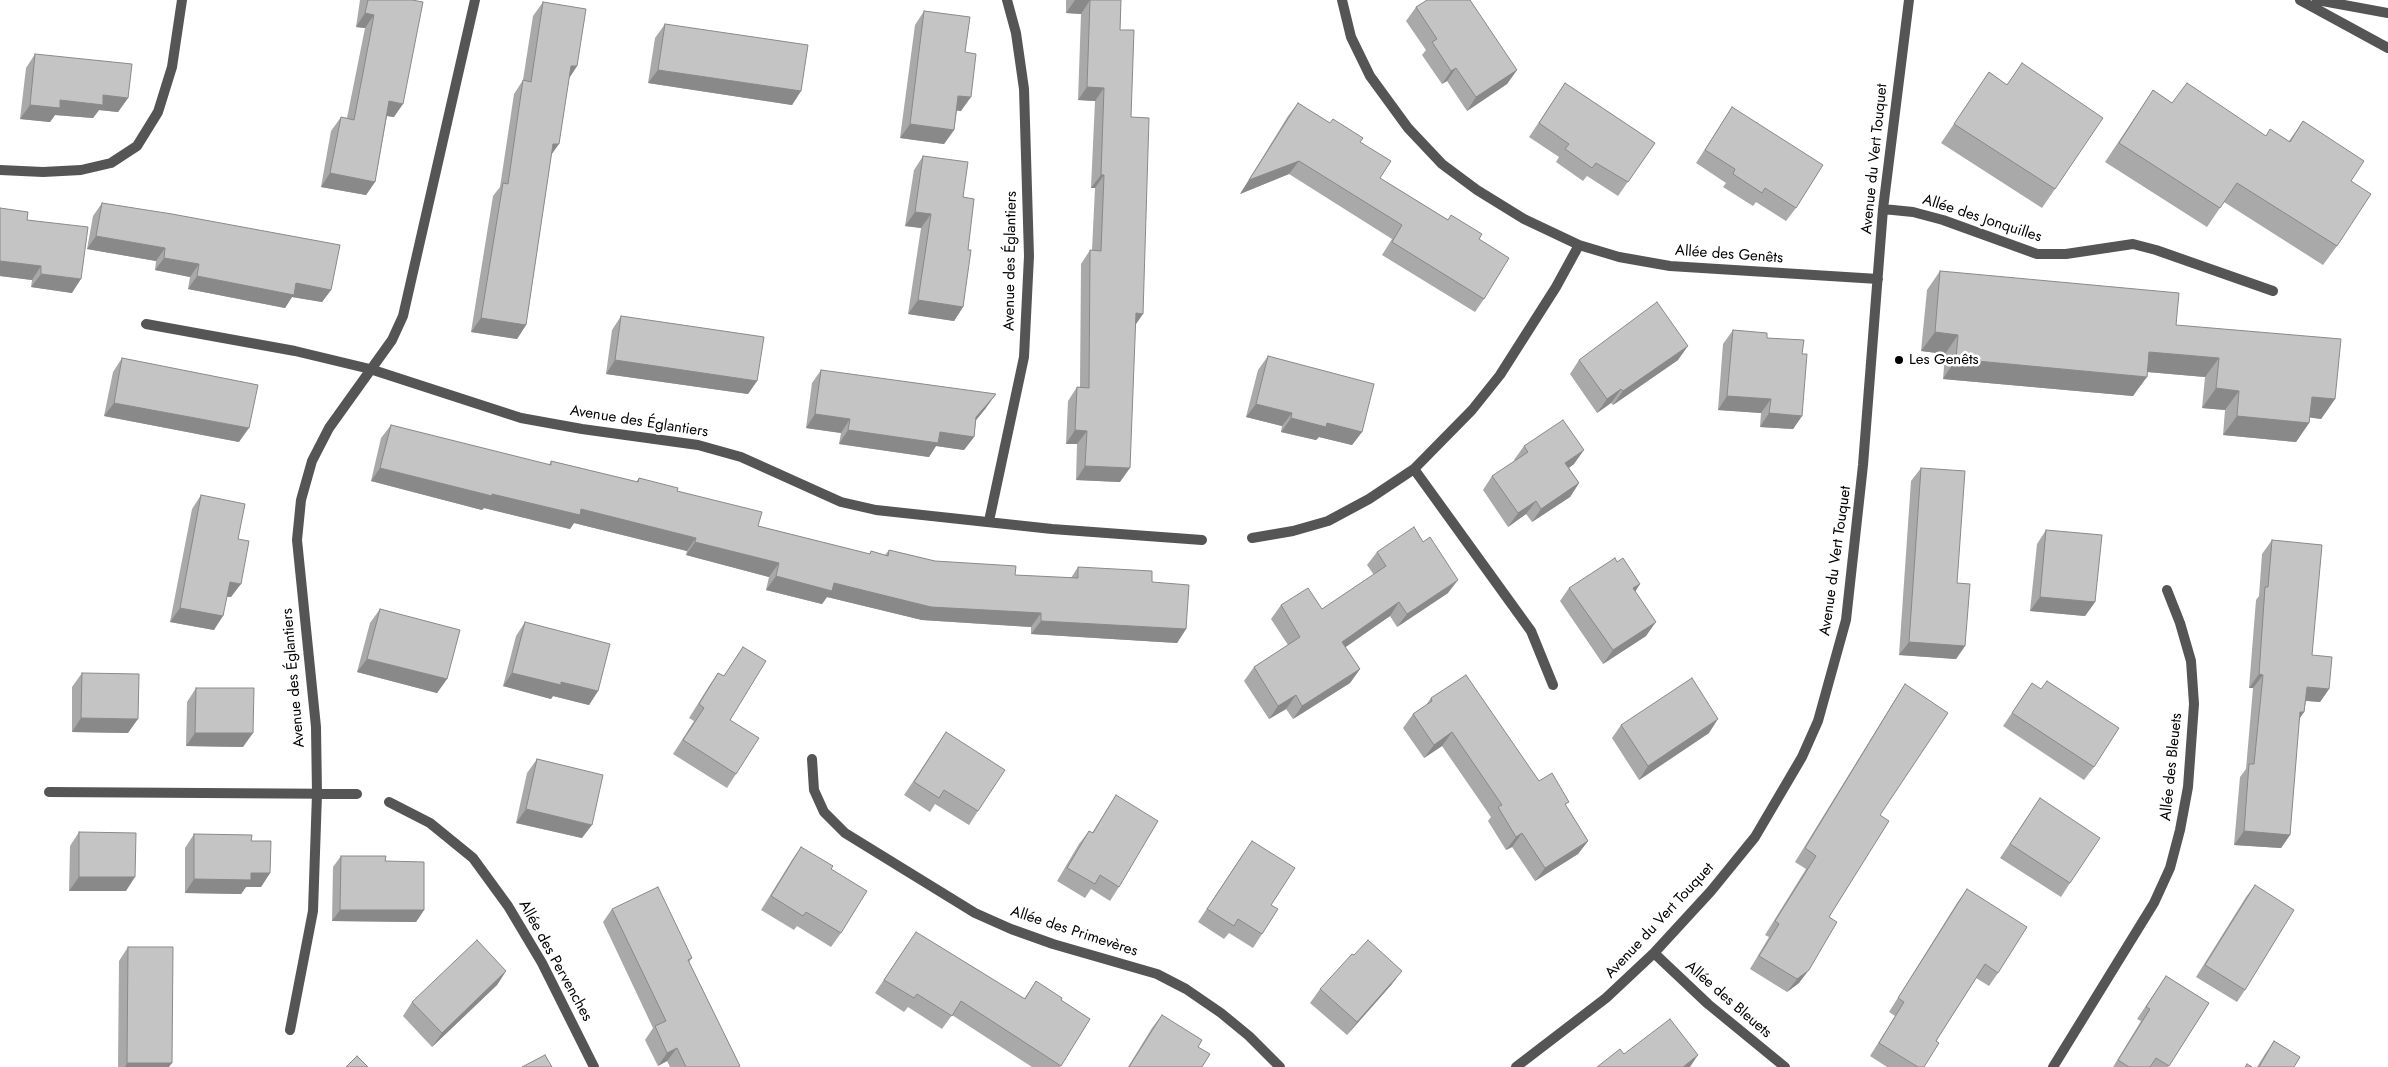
<!DOCTYPE html>
<meta charset="utf-8">
<style>
body{margin:0}
canvas{display:block;background:#fff}
</style>
<canvas width="2388" height="1067"></canvas>
<script>
const context = document.querySelector('canvas').getContext('2d');
context.lineJoin = 'round';
const poly = rows => new Path2D(rows.map(r => 'M' + r).join(''));
function strokePath(path, color, width, dash) { context.strokeStyle = color; context.lineWidth = width; context.lineCap = dash ? 'butt' : 'round'; context.setLineDash(dash || []); context.stroke(path); }
function paint(path, color) { context.fillStyle = color; context.fill(path, 'evenodd'); }
function label(font, color, halo, rows, align = 'center') {
  context.font = font + ' Jost,sans-serif'; context.lineWidth = 5; context.setLineDash([]); context.textBaseline = 'middle'; context.strokeStyle = halo; context.fillStyle = color; for (const [text, x, y, turn = 0] of rows) {
    context.save(); context.translate(x, y); context.rotate((+turn || 0) * Math.PI / 180); context.textAlign = isNaN(turn) ? turn : align; if (halo) context.strokeText(text, 0, 0); context.fillText(text, 0, 0); context.restore();
  }
}
const minor = poly([
 [1342,0,1351,37,1370,76,1408,128,1442,164,1477,190,1524,219,1579,245,1619,257,1670,266,1878,279],
 [2300,0,2388,48],
 [2317,0,2388,13],
 [0,170,43,172,81,170,111,163,137,146,158,112,172,67,182,0],
 [1883,209,1913,212,1943,220,2037,254,2066,254,2133,244,2156,250,2273,291],
 [146,324,295,351,370,369,521,418,582,429,698,445,741,457,841,502,876,510,1052,529,1202,540],
 [1414,469,1531,631,1553,685],
 [989,521,1024,357,1029,256,1024,89,1016,33,1007,0],
 [1252,538,1293,531,1328,521,1369,499,1414,469,1472,410,1500,375,1556,287,1579,245],
 [812,759,814,790,824,812,845,833,975,913,1011,929,1053,944,1157,974,1186,989,1221,1013,1249,1036,1280,1067],
 [49,792,357,794],
 [389,802,430,823,473,858,508,906,542,963,594,1067],
 [1654,953,1708,1004,1785,1067],
 [290,1030,313,911,317,794,316,727,297,540,301,500,312,461,329,428,392,340,403,316,475,0],
 [1516,1067,1606,998,1654,953,1711,891,1755,837,1802,757,1818,721,1846,620,1863,465,1883,209,1909,0],
 [2053,1067,2154,903,2170,868,2180,830,2188,787,2194,704,2191,661,2180,623,2167,590]
]);
const wall = poly([
 [360,0,412,0,394,117,387,116,375,182,366,195,321,187,331,131,341,117,347,118,365,28,356,27],
 [1066,0,1121,0,1120,30,1131,117,1135,325,1120,482,1076,480,1077,444,1066,444,1068,401,1077,387,1080,387,1081,264,1090,250,1092,250,1095,188,1091,188,1095,101,1078,100,1081,14,1066,13],
 [543,2,577,66,569,78,551,156,526,325,517,339,471,332,493,196,500,187,514,94,523,80,533,16],
 [1416,7,1517,70,1507,84,1467,111,1447,81,1442,84,1422,55,1426,50,1406,21],
 [924,11,965,52,961,111,957,110,954,130,944,144,900,138,915,25],
 [665,24,801,91,792,105,648,83,655,38],
 [35,54,128,98,118,112,99,110,93,118,55,115,50,122,20,119,26,68],
 [2022,63,2055,189,2042,208,1941,143,1989,72,2007,85],
 [1565,83,1655,143,1618,196,1587,176,1583,181,1556,162,1559,157,1529,137],
 [2153,90,2172,103,2265,136,2289,141,2303,121,2351,181,2337,246,2323,265,2224,202,2207,227,2105,162],
 [1298,103,1360,142,1380,178,1479,239,1484,299,1475,312,1382,255,1392,239,1289,174,1240,194,1288,116],
 [1732,107,1796,208,1786,221,1756,202,1753,206,1723,187,1726,183,1696,163],
 [923,156,963,197,963,307,954,321,908,314,921,228,905,226,914,170],
 [102,203,331,290,322,302,292,297,285,308,188,289,190,277,155,270,156,261,87,249,93,216],
 [0,208,27,220,72,293,31,287,32,280,0,276],
 [1940,271,2176,325,2335,399,2321,419,2310,417,2309,423,2296,442,2223,435,2225,410,2202,408,2205,377,2147,372,2133,396,1943,379,1945,354,1921,351,1927,290],
 [621,316,757,381,748,394,606,374,612,330],
 [1733,330,1767,338,1802,354,1802,416,1793,429,1760,427,1761,413,1718,410,1723,344],
 [1268,356,1362,432,1352,445,1319,437,1316,440,1281,432,1282,426,1246,417,1258,370],
 [122,358,239,442,104,416,113,372],
 [1579,360,1678,360,1613,405,1611,403,1597,413,1570,374],
 [821,370,986,408,976,420,974,437,964,450,936,446,929,457,839,444,841,433,806,428,812,383],
 [391,425,549,465,551,461,636,482,639,478,677,491,758,526,869,554,871,551,885,555,889,550,935,561,1015,575,1071,578,1078,567,1152,582,1186,629,1177,643,1031,634,1031,627,922,620,827,597,822,604,766,590,769,577,686,555,687,551,574,523,570,529,484,508,482,510,371,481,381,438],
 [1524,446,1574,464,1569,468,1579,483,1570,497,1532,522,1526,514,1508,527,1483,490,1492,476,1515,461,1514,460],
 [1921,468,1957,583,1965,646,1956,659,1899,655,1911,481],
 [201,495,238,539,231,597,227,597,214,630,170,622,192,509],
 [2046,530,2095,602,2085,616,2030,611,2037,544],
 [2272,540,2312,655,2329,689,2320,702,2306,701,2304,712,2299,719,2290,835,2281,848,2234,845,2240,777,2246,769,2253,688,2249,688,2256,600,2259,596,2262,554],
 [1377,552,1448,593,1397,627,1390,616,1345,647,1360,669,1350,683,1293,719,1286,709,1269,719,1244,681,1254,667,1288,645,1271,619,1281,605,1322,609,1374,575,1367,565],
 [1617,562,1640,584,1635,591,1646,636,1603,664,1560,601,1569,588],
 [380,609,447,679,437,693,357,672,370,623],
 [525,622,598,691,589,705,553,696,551,699,503,686,516,636],
 [743,647,730,720,736,774,727,788,673,754,694,721,689,718,709,686,718,673,724,676],
 [82,673,128,733,72,732,72,687],
 [2032,683,2094,767,2084,780,2003,726],
 [1905,684,1880,815,1829,917,1799,983,1787,992,1750,969,1769,937,1765,935,1806,869,1795,862,1896,698],
 [196,688,243,747,186,746,187,702],
 [1431,698,1539,781,1566,806,1588,841,1578,854,1535,881,1512,847,1506,850,1488,821,1491,817,1442,746,1424,758,1403,728,1413,714,1426,705],
 [1621,725,1709,733,1639,780,1612,738],
 [946,732,978,811,969,825,935,804,930,812,904,795],
 [537,759,582,838,516,823,527,773],
 [1116,795,1119,887,1110,901,1091,889,1085,898,1057,881,1079,844,1089,831,1092,833,1107,809],
 [2040,798,2070,883,2061,897,2000,858],
 [79,832,126,891,69,891,70,846],
 [194,834,251,841,270,873,261,887,246,887,241,894,185,893,185,848],
 [801,847,831,869,841,933,831,947,797,926,794,930,761,910,792,860],
 [1243,854,1271,905,1262,934,1253,948,1229,933,1224,939,1198,922],
 [341,856,385,861,424,910,416,922,332,921,333,867],
 [2255,885,2245,990,2237,1002,2196,977,2246,897],
 [1967,889,1998,973,1989,986,1976,978,1936,1041,1924,1067,1887,1067,1870,1056,1895,1016,1889,1012,1957,903],
 [612,909,692,958,689,962,740,1066,739,1067,670,1067,667,1061,658,1066,645,1040,653,1028,603,922],
 [907,945,1024,999,1036,981,1061,1000,1090,1019,1060,1067,1032,1067,952,1015,942,1029,908,1007,904,1012,875,993],
 [128,947,169,1067,118,1067,119,961],
 [506,971,497,985,432,1047,403,1016,412,1002],
 [2166,976,2209,1003,2168,1067,2113,1067,2141,1021,2137,1019],
 [1392,984,1347,1035,1310,1003,1320,989],
 [1162,1015,1198,1047,1202,1067,1128,1067,1152,1028],
 [2274,1041,2294,1067,2257,1067,2265,1054]
]);
const shadedWall = poly([
 [1075,0,1090,0,1081,14,1066,13],
 [365,13,374,15,365,28,356,27],
 [571,66,577,66,568,80],
 [1456,68,1447,81,1442,84,1451,71],
 [658,70,801,91,792,105,648,83],
 [1517,70,1507,84,1467,111,1476,97],
 [1087,87,1104,88,1095,101,1078,100],
 [103,95,128,98,118,112,99,110,93,118,55,115,50,122,20,119,30,105],
 [958,96,971,97,961,111,949,110],
 [389,101,403,104,394,117,380,115],
 [910,124,954,130,944,144,900,138],
 [553,144,559,144,549,158],
 [1299,161,1289,174,1240,194,1249,180],
 [330,173,375,182,366,195,321,187],
 [1101,175,1104,175,1095,188,1091,188],
 [915,212,931,214,921,228,905,226],
 [96,236,165,248,156,261,87,249],
 [164,258,199,264,190,277,155,270],
 [0,261,41,266,32,280,0,276],
 [41,274,81,279,72,293,31,287],
 [197,276,296,283,331,290,322,302,292,297,285,308,188,289],
 [918,300,963,307,954,321,908,314],
 [1136,313,1143,314,1134,327],
 [481,318,526,325,517,339,471,332],
 [1935,332,1958,335,1945,354,1921,351],
 [1688,346,1678,360,1613,405,1623,391],
 [2149,352,2219,358,2205,377,2136,371],
 [1956,359,2147,377,2133,396,1943,379],
 [615,360,757,381,748,394,606,374],
 [2216,388,2239,391,2225,410,2202,408],
 [1621,389,1611,403,1597,413,1607,399],
 [996,394,986,408,967,431,976,417],
 [1727,396,1771,399,1761,413,1718,410],
 [2312,397,2335,399,2321,419,2298,416],
 [114,403,249,428,239,442,104,416],
 [1256,404,1292,413,1282,426,1246,417],
 [1769,413,1802,416,1793,429,1760,427],
 [815,414,850,419,841,433,806,428],
 [2237,416,2309,423,2296,442,2223,435],
 [1291,418,1327,423,1362,432,1352,445,1319,437,1316,440,1281,432],
 [848,430,940,432,974,437,964,450,936,446,929,457,839,444],
 [1075,430,1087,431,1077,444,1066,444],
 [1584,450,1574,464,1556,477,1565,463],
 [1085,466,1130,468,1120,482,1076,480],
 [380,468,492,494,581,509,696,538,687,551,574,523,570,529,484,508,482,510,371,481],
 [1579,483,1570,497,1532,522,1541,509],
 [1536,501,1526,514,1508,527,1518,513],
 [695,542,779,563,769,577,686,555],
 [776,576,834,583,1041,613,1031,627,922,620,827,597,822,604,766,590],
 [1458,580,1448,593,1397,627,1407,614],
 [230,582,241,584,231,597,220,595],
 [1640,584,1631,598,1633,588],
 [2040,597,2095,602,2085,616,2030,611],
 [1399,602,1390,616,1333,656,1342,642],
 [180,608,223,616,214,630,170,622],
 [1041,621,1186,629,1177,643,1031,634],
 [1656,622,1646,636,1603,664,1613,650],
 [1909,642,1965,646,1956,659,1899,655],
 [367,659,447,679,437,693,357,672],
 [1360,669,1350,683,1293,719,1302,706],
 [512,673,561,682,598,691,589,705,553,696,551,699,503,686],
 [2259,674,2263,675,2253,688,2249,688],
 [2307,687,2329,689,2320,702,2297,700],
 [1296,695,1286,709,1269,719,1278,706],
 [2300,712,2304,712,2295,725],
 [81,718,138,719,128,733,72,732],
 [1718,719,1709,733,1639,780,1648,766],
 [1452,732,1442,746,1424,758,1434,745],
 [195,733,253,733,243,747,186,746],
 [526,809,592,825,582,838,516,823],
 [2244,831,2290,835,2281,848,2234,845],
 [1522,833,1512,847,1506,850,1516,837],
 [1588,841,1578,854,1535,881,1545,868],
 [251,873,270,873,261,887,246,887,241,894,185,893,194,879],
 [79,877,135,877,126,891,69,891],
 [340,910,424,910,416,922,332,921],
 [1809,970,1799,983,1787,992,1797,979],
 [506,971,497,985,432,1047,442,1033],
 [1402,971,1392,984,1347,1035,1357,1022],
 [677,1048,667,1061,658,1066,667,1053],
 [1698,1055,1690,1067,1683,1067],
 [127,1063,172,1063,169,1067,125,1067]
]);
const building = poly([
 [368,0,412,0,423,2,403,104,389,101,375,182,330,173,341,117,354,120,374,15,365,13,368,0],
 [1086,0,1121,0,1120,30,1134,30,1131,117,1149,118,1143,314,1136,313,1130,468,1085,466,1087,431,1075,430,1077,387,1089,388,1090,250,1101,251,1104,175,1101,175,1104,88,1087,87,1090,0,1086,0],
 [1427,0,1470,0,1517,70,1476,97,1456,68,1451,71,1432,42,1437,39,1416,7,1427,0],
 [543,2,586,9,577,66,571,66,559,144,553,144,526,325,481,318,503,183,508,184,523,80,531,82,543,2],
 [924,11,970,17,965,52,976,54,971,97,958,96,954,130,910,124,924,11],
 [665,24,808,45,801,91,658,70,665,24],
 [35,54,132,64,128,98,103,95,103,105,60,100,60,108,30,105,35,54],
 [2022,63,2103,118,2055,189,1954,124,1989,72,2007,85,2022,63],
 [1565,83,1655,143,1628,182,1596,163,1592,168,1565,149,1569,144,1539,123,1565,83],
 [2187,83,2266,136,2270,129,2290,142,2303,121,2364,161,2351,181,2371,194,2337,246,2237,183,2220,208,2119,143,2153,90,2172,103,2187,83],
 [1298,103,1330,123,1333,119,1363,138,1360,142,1391,161,1380,178,1448,220,1451,215,1482,234,1479,239,1509,258,1484,299,1392,242,1402,225,1299,161,1249,180,1298,103],
 [1732,107,1823,165,1796,208,1765,188,1762,193,1733,174,1735,169,1705,150,1732,107],
 [923,156,968,162,963,197,974,199,968,250,971,250,963,307,918,300,931,214,915,212,923,156],
 [102,203,172,214,340,245,331,290,296,283,294,295,197,276,199,264,164,258,165,248,96,236,102,203],
 [0,208,28,212,27,220,88,227,81,279,41,274,41,266,0,261,0,208],
 [1940,271,2179,293,2176,325,2341,339,2335,399,2312,397,2309,423,2237,416,2239,391,2216,388,2219,358,2149,352,2147,377,1956,359,1958,335,1935,332,1940,271],
 [1657,302,1688,346,1623,391,1621,389,1607,399,1579,360,1657,302],
 [621,316,764,337,757,381,615,360,621,316],
 [1733,330,1767,333,1767,338,1804,340,1802,354,1807,354,1802,416,1769,413,1771,399,1727,396,1733,330],
 [1268,356,1374,384,1362,432,1327,423,1326,427,1291,418,1292,413,1256,404,1268,356],
 [122,358,258,385,249,428,114,403,122,358],
 [821,370,996,394,976,417,974,437,940,432,938,443,848,430,850,419,815,414,821,370],
 [1563,420,1584,450,1565,463,1579,483,1541,509,1536,501,1518,513,1492,476,1528,452,1524,446,1563,420],
 [391,425,551,465,551,461,638,482,639,478,678,488,677,491,762,512,758,526,870,554,871,551,888,556,889,550,935,561,1016,566,1015,575,1078,578,1078,567,1152,571,1152,582,1189,585,1186,629,1041,621,1041,613,931,607,834,583,832,591,776,576,779,563,695,542,696,538,581,509,580,515,492,494,492,496,380,468,391,425],
 [1921,468,1965,471,1957,583,1970,584,1965,646,1909,642,1921,468],
 [201,495,245,504,238,539,249,541,241,584,230,582,223,616,180,608,201,495],
 [1414,527,1423,542,1430,537,1458,580,1407,614,1399,602,1342,642,1360,669,1302,706,1296,695,1278,706,1254,667,1300,637,1281,605,1308,588,1322,609,1386,566,1377,552,1414,527],
 [2046,530,2102,535,2095,602,2040,597,2046,530],
 [2272,540,2322,545,2312,655,2332,657,2329,689,2307,687,2304,712,2300,712,2290,835,2244,831,2249,764,2254,764,2263,675,2259,674,2265,587,2268,587,2272,540],
 [1615,558,1617,562,1623,558,1640,584,1633,588,1656,622,1613,650,1569,588,1615,558],
 [380,609,460,630,447,679,367,659,380,609],
 [525,622,610,644,598,691,561,682,561,685,512,673,525,622],
 [743,647,766,661,730,720,759,738,736,774,683,740,704,708,699,704,718,673,724,676,743,647],
 [82,673,139,674,138,719,81,718,82,673],
 [1466,675,1539,781,1552,773,1569,802,1565,804,1588,841,1545,868,1522,833,1516,837,1498,807,1502,805,1452,732,1434,745,1413,714,1432,701,1431,698,1466,675],
 [1692,678,1718,719,1648,766,1621,725,1692,678],
 [2047,681,2119,728,2094,767,2012,713,2032,683,2041,689,2047,681],
 [1905,684,1948,713,1880,815,1889,821,1829,917,1837,922,1809,970,1797,979,1759,956,1779,924,1775,921,1816,856,1805,848,1905,684],
 [196,688,254,688,253,733,195,733,196,688],
 [946,732,1005,770,978,811,944,790,939,798,914,782,946,732],
 [537,759,603,775,592,825,526,809,537,759],
 [1116,795,1158,821,1119,887,1100,875,1095,884,1067,868,1089,831,1093,833,1116,795],
 [2040,798,2100,838,2070,883,2010,844,2040,798],
 [79,832,136,833,135,877,79,877,79,832],
 [194,834,252,835,251,841,271,841,270,873,251,873,251,880,194,879,194,834],
 [1252,841,1295,868,1271,905,1278,909,1262,934,1238,919,1234,926,1207,909,1252,841],
 [801,847,833,866,831,869,867,891,841,933,806,912,803,916,771,896,801,847],
 [341,856,386,856,385,861,424,862,424,910,340,910,341,856],
 [2255,885,2294,910,2245,990,2205,965,2255,885],
 [658,887,692,958,688,960,740,1066,738,1067,686,1067,677,1048,667,1053,655,1026,666,1021,612,909,658,887],
 [1967,889,2027,927,1998,973,1985,964,1936,1041,1939,1043,1924,1067,1918,1067,1879,1043,1904,1002,1898,998,1967,889],
 [916,932,1025,999,1036,981,1062,998,1061,1000,1090,1019,1061,1066,961,1001,952,1016,917,994,914,998,884,980,916,932],
 [477,940,506,971,442,1033,412,1002,477,940],
 [1368,940,1402,971,1357,1022,1320,989,1352,954,1354,955,1368,940],
 [128,947,173,947,172,1063,127,1063,128,947],
 [2166,976,2209,1003,2169,1066,2156,1058,2150,1067,2129,1067,2118,1060,2150,1009,2146,1007,2166,976],
 [1162,1015,1202,1040,1198,1047,1210,1054,1202,1067,1129,1067,1162,1015],
 [1670,1019,1698,1055,1683,1067,1597,1067,1620,1049,1624,1054,1670,1019],
 [2274,1041,2300,1057,2294,1067,2259,1067,2274,1041],
 [545,1055,552,1067,522,1067,545,1055],
 [357,1056,368,1067,346,1067,357,1056],
 [2247,1064,2252,1067,2245,1067,2247,1064]
]);
const markers = [
 [1899,360,5,"#000"]
];
const streetNames = [
 ["Avenue du Vert Touquet",1875,159,-84],
 ["Allée des Jonquilles",1982,219,18],
 ["Allée des Genêts",1729,255,4],
 ["Avenue des Églantiers",1011,261,-89],
 ["Avenue des Églantiers",639,422,9],
 ["Avenue du Vert Touquet",1836,561,-82],
 ["Avenue des Églantiers",294,678,-95],
 ["Allée des Bleuets",2172,767,-84],
 ["Avenue du Vert Touquet",1660,921,-47],
 ["Allée des Primevères",1074,932,18],
 ["Allée des Pervenches",555,961,61],
 ["Allée des Bleuets",1728,1000,41]
];
const poiNames = [
 ["Les Genêts",1909,360]
];
strokePath(minor, '#555', 10);
paint(wall, '#a9a9a9');
paint(shadedWall, '#898989');
paint(building, '#c4c4c4');
strokePath(building, '#898989', 1);
for (const [x, y, r, color] of markers) { const dot = new Path2D(); dot.arc(x, y, r, 0, 2 * Math.PI); context.fillStyle = color; context.fill(dot); strokePath(dot, '#fff', 2); }
label('15px', '#000', '#fff', streetNames);
label('15px', '#000', '#fff', poiNames, 'left');
</script>
